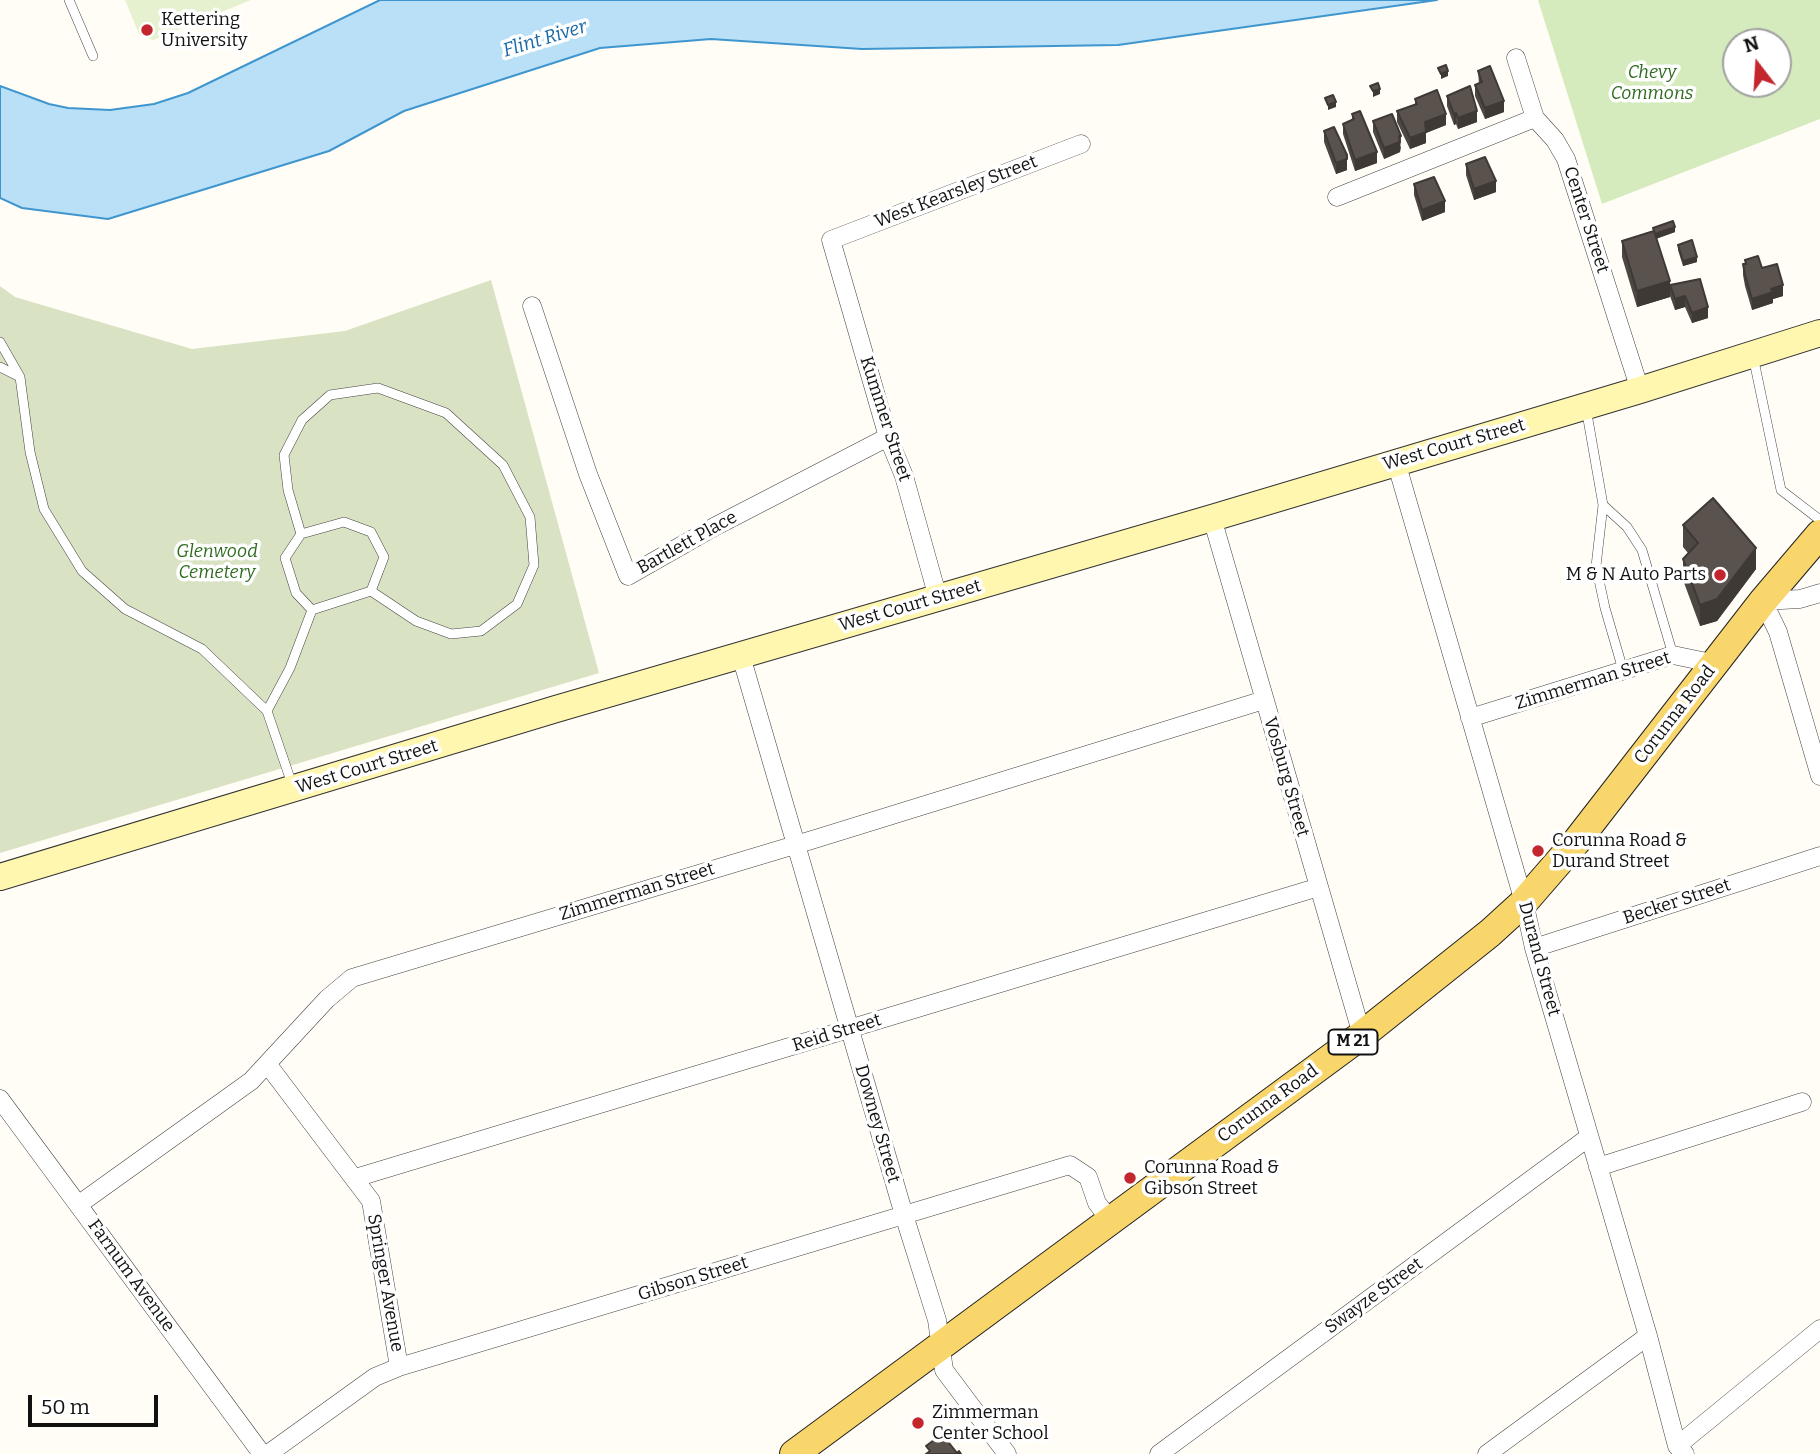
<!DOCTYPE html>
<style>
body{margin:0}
#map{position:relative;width:1820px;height:1454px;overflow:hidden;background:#fffdf5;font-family:Bitter,serif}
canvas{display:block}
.north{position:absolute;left:1722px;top:28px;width:70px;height:70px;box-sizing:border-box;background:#fff;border:2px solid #a0a0a0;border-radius:50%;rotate:343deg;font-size:19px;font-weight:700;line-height:28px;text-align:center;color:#111}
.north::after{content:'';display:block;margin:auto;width:24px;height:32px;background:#c4262e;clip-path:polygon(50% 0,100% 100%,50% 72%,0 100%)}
.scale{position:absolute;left:28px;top:1395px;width:130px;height:32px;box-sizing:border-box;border:4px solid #111;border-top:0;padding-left:9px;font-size:21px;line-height:24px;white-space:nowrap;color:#111;-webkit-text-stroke:5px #fff;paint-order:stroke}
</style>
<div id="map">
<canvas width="1820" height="1454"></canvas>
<div class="north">N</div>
<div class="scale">50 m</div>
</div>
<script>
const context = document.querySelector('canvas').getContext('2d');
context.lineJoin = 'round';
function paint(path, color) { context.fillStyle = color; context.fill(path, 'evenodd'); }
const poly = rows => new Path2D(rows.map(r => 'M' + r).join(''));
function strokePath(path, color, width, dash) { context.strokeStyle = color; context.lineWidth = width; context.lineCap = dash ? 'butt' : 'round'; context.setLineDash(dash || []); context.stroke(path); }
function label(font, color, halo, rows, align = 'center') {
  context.font = font + ' Bitter,serif'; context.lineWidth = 7; context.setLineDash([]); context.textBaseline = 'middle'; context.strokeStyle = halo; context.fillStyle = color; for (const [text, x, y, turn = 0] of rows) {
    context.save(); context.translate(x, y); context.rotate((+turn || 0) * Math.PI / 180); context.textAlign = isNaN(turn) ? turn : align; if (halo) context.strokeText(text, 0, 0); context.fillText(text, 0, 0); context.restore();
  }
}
const green = poly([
 [1538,0,1820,0,1820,119,1602,204],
 [1736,42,1778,42,1778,84,1736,84]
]);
const cemetery = poly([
 [491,280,599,673,0,853,0,286,15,297,192,349,345,331]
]);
const pitch = poly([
 [125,0,251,0,153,40,139,34]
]);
const water = poly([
 [380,0,1437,0,1118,45,862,49,711,39,600,48,404,111,329,151,108,219,22,208,0,198,0,86,49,104,68,108,110,110,154,104,188,93,380,0]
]);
const lane = poly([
 [69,0,93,56],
 [0,342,20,377,30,452,44,509,82,571,125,609,202,649,267,711,293,787],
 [1753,356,1781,490,1820,520],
 [0,367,18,376],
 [1586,408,1603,505,1596,566,1605,608,1623,670],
 [1603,505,1627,527,1642,550,1673,655],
 [301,534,344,522,371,532,384,557,371,591],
 [267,711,290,668,312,610,371,591,416,621,451,634,481,631,517,604,534,565,530,517,503,465,446,413,378,388,330,395,302,420,284,455,288,490,301,534,285,558,296,593,312,610]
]);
const street = poly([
 [1516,58,1535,118,1555,140,1566,159,1640,390],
 [1337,197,1535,118],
 [532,306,588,474,628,576,714,527,888,437],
 [1396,462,1524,902,1534,948,1648,1336,1677,1446,1685,1454],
 [1212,518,1362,1035],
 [1820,593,1800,599,1763,601,1778,632,1820,776],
 [938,598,904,476,888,437,831,240,1081,144],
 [741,656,904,1215,937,1320,944,1370,1007,1454],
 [1470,718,1673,655,1716,664],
 [1534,948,1820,856],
 [268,1065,371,1201,399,1367],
 [0,1099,262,1454],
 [1598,1167,1802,1102],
 [355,1178,1319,887],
 [78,1205,251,1081,327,999,352,978,815,839,1264,700],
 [1677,1446,1820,1329],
 [268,1454,375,1377,399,1367,1070,1165,1088,1177,1097,1203,1110,1220],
 [1159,1454,1589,1137],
 [1487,1454,1648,1336]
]);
const secondary = poly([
 [0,877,556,709,1212,518,1640,390,1820,333]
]);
const primary = poly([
 [794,1454,1362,1035,1490,933,1524,902,1576,842,1763,601,1820,534]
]);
const wall = poly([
 [1478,71,1504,112,1485,119,1475,96,1475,85,1479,84],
 [1447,96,1477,122,1458,129,1456,124,1454,125,1447,106],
 [1415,99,1446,125,1426,133,1426,143,1410,149,1397,122,1397,111,1415,104],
 [1352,114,1377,163,1355,171,1343,134,1343,124,1352,120],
 [1373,121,1401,147,1400,152,1384,159,1373,132],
 [1324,131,1347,166,1347,170,1336,174,1324,142],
 [1466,164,1496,192,1474,200,1466,175],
 [1414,184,1445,212,1422,221,1414,195],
 [1653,228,1675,232,1656,239,1670,297,1637,307,1622,257,1622,241,1653,231],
 [1678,245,1697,262,1683,266,1678,250],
 [1745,260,1762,268,1783,296,1773,299,1773,303,1752,310,1745,286,1743,275,1743,264,1745,264],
 [1700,279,1708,318,1692,323,1685,307,1675,310,1670,296,1670,285],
 [1683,525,1756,569,1717,621,1700,626,1683,580,1683,559,1688,553,1683,547]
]);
const shadedWall = poly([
 [1448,71,1448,76,1441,79,1441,74],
 [1380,89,1380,94,1373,97,1373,91],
 [1504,101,1504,112,1485,119,1485,108],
 [1336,102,1336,107,1328,110,1328,105],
 [1477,111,1477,122,1458,129,1458,118],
 [1456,113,1456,124,1454,125,1454,114],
 [1446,114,1446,125,1426,133,1426,143,1410,149,1410,138,1425,122],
 [1399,136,1401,136,1400,152,1384,159,1384,148],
 [1377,152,1377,163,1355,171,1355,160],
 [1347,155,1347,170,1336,174,1336,163],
 [1496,181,1496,192,1474,200,1474,189],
 [1445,201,1445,212,1422,221,1422,210],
 [1675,227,1675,232,1655,239,1655,234],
 [1697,257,1697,262,1683,266,1683,261],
 [1670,281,1670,297,1637,307,1637,291],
 [1783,285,1783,296,1773,299,1773,303,1752,310,1752,299,1771,289],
 [1685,296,1685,307,1675,310,1675,299],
 [1708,307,1708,318,1692,323,1692,313],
 [1756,548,1756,569,1717,621,1700,626,1700,605]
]);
const building = poly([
 [1446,65,1448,71,1441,74,1438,68,1446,65],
 [1490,66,1504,101,1485,108,1475,85,1482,82,1478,71,1490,66],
 [1378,83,1380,89,1373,91,1370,86,1378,83],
 [1470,86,1477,111,1458,118,1456,113,1454,114,1447,96,1470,86],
 [1437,90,1446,114,1425,122,1426,132,1410,138,1397,111,1417,104,1415,99,1437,90],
 [1333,95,1336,102,1328,105,1325,98,1333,95],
 [1360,111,1377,152,1355,160,1343,124,1354,119,1352,114,1360,111],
 [1392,114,1401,136,1399,136,1400,142,1384,148,1373,121,1392,114],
 [1334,127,1347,155,1347,159,1336,163,1324,131,1334,127],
 [1485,157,1496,181,1474,189,1466,164,1485,157],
 [1434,177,1445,201,1422,210,1414,184,1434,177],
 [1673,221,1675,227,1655,234,1653,228,1673,221],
 [1654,231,1670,281,1637,291,1622,241,1654,231],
 [1692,240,1697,257,1683,261,1678,245,1692,240],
 [1758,256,1762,268,1777,264,1783,285,1771,289,1773,292,1752,299,1745,275,1743,264,1746,264,1745,260,1758,256],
 [1700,279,1708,307,1692,313,1685,296,1675,299,1670,285,1700,279],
 [1713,498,1756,548,1717,599,1700,605,1683,559,1698,543,1683,525,1713,498],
 [942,1434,957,1453,959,1451,961,1454,926,1454,930,1451,926,1446,942,1434]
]);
const markers = [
 [147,30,7,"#c4262e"],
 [1720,575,7,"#c4262e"],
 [1538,851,7,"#c4262e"],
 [1130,1178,7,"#c4262e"],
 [918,1423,7,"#c4262e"]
];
const shields = [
 [1353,1042,49]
];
const shieldNames = [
 ["M 21",1353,1042]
];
const poiNames = [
 ["Kettering",161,20],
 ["University",161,41],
 ["M & N Auto Parts",1706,575,"right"],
 ["Corunna Road &",1552,841],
 ["Durand Street",1552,862],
 ["Corunna Road &",1144,1168],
 ["Gibson Street",1144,1189],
 ["Zimmerman",932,1413],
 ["Center School",932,1434]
];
const parkNames = [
 ["Chevy",1652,73],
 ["Commons",1652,94],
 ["Glenwood",217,552],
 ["Cemetery",217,573]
];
const streetNames = [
 ["West Kearsley Street",956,192,-21],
 ["Center Street",1586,220,72],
 ["Kummer Street",885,419,72],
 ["West Court Street",1454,445,-16],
 ["Bartlett Place",687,543,-29],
 ["West Court Street",910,606,-16],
 ["Zimmerman Street",1593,681,-17],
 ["Corunna Road",1675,715,-52],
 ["West Court Street",367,767,-17],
 ["Vosburg Street",1286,777,74],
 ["Zimmerman Street",637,892,-17],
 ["Becker Street",1677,902,-18],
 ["Durand Street",1539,959,75],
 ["Reid Street",837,1033,-17],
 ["Corunna Road",1268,1104,-36],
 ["Downey Street",877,1124,74],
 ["Farnum Avenue",131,1276,54],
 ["Gibson Street",693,1279,-17],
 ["Springer Avenue",385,1283,80],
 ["Swayze Street",1374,1296,-36]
];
const waterNames = [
 ["Flint River",545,39,-17]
];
paint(green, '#d5ebbd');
paint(cemetery, '#d9e3c4');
paint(pitch, '#e6f2cf');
paint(water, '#b9e0f7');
strokePath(water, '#3f96cf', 2);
strokePath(lane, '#444', 10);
strokePath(street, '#444', 19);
strokePath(secondary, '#333', 28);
strokePath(primary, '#222', 30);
strokePath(lane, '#fff', 9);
strokePath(street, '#fff', 18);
strokePath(secondary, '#fff6b0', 26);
strokePath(primary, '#f9d66b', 28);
paint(wall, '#4d4742');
paint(shadedWall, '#3f3936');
paint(building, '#5a524d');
strokePath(building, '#3f3936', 2);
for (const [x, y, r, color] of markers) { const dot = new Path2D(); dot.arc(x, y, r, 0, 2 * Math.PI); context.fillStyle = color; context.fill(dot); strokePath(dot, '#fff', 2.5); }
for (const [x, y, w] of shields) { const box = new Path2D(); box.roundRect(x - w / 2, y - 12.5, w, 25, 5); context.fillStyle = '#fff'; context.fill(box); strokePath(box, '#111', 2); }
label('bold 16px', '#111', null, shieldNames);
label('18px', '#111', '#fff', poiNames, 'left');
label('italic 18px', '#2f6b1f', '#fff', parkNames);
label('18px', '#111', '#fff', streetNames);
label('italic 19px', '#1768a6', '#fff', waterNames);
</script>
